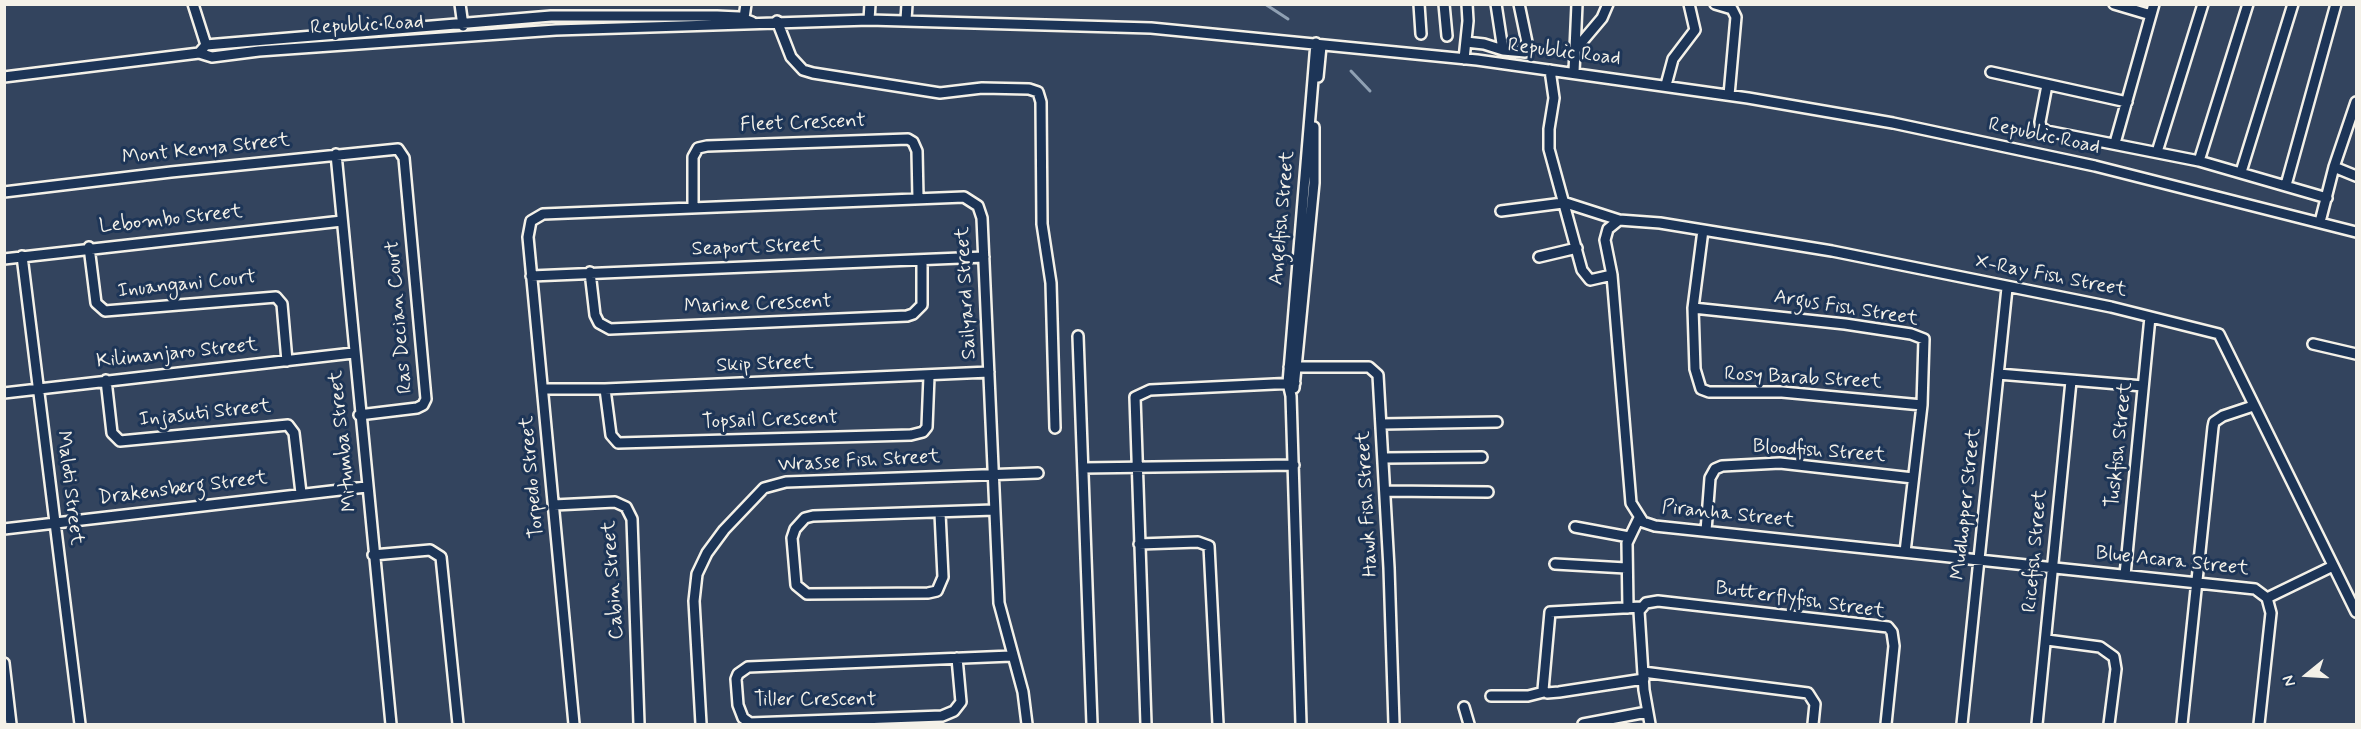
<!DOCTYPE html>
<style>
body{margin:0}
#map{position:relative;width:2361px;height:729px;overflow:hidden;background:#33445e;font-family:Mynerve,sans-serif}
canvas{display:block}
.frame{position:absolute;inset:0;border:6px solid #f4f1e8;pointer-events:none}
.north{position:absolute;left:2277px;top:645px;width:60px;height:60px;-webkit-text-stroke:4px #1d3557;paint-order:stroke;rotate:252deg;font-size:16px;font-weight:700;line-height:24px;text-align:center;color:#f4f1e8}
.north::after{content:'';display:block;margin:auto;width:21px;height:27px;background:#f4f1e8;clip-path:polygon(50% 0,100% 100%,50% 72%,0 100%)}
</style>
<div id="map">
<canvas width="2361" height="729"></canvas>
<div class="frame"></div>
<div class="north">N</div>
</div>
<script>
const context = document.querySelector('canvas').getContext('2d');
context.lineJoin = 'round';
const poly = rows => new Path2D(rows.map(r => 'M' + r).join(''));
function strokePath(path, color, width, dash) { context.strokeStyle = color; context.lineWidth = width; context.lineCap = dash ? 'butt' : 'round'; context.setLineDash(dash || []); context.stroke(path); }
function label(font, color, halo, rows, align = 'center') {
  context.font = font + ' Mynerve,sans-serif'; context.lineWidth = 6; context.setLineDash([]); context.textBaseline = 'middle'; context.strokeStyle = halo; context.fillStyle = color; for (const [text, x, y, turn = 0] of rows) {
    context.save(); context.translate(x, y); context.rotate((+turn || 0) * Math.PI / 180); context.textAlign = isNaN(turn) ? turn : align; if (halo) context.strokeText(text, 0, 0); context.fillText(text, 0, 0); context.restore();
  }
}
const stream = poly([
 [1265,4,1288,19],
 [1351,71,1370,91]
]);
const minor = poly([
 [193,4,206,45],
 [460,4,463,26],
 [1419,4,1421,34],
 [1444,4,1447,36],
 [1496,4,1503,50],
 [1715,4,1732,9,1736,17,1729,95],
 [2114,4,2151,15],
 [744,18,746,4],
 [869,20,870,4],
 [906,20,907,4],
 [777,21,791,57,803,70,813,73,940,93,982,88,1029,89,1038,92,1041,102,1042,224,1051,283,1055,428],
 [1466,42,1484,44,1503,50,1525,52,1528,47,1519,4],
 [1575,50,1602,18,1608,4],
 [199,53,206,45,551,16,717,16,739,17,752,22],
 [1464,59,1468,21,1467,4],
 [1550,70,1554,98,1549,129,1549,149,1582,270,1590,280,1612,275],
 [1574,72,1577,4],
 [1991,72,2127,102],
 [4,77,199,53,212,57,259,51,556,30,869,20,1151,28,1477,60,1748,98,1893,123,2095,166,2356,232],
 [1318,77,1321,46],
 [1666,85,1673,59,1695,30,1689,4],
 [2047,85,2040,122,2041,127,2047,131,2199,161,2327,198],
 [2115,143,2154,4],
 [2157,152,2203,4],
 [336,154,391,724],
 [2199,161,2248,4],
 [2334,167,2356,176],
 [2241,172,2293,4],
 [2286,185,2336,4],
 [4,192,171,172,398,149,404,158,426,399,423,405,417,408,359,415],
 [1563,202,1619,220,1660,223,1832,251,2111,307,2219,334,2356,612],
 [693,207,693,157,698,148,707,146,908,139,913,142,917,151,918,198],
 [1501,211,1563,203],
 [1619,220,1608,229,1605,240,1612,275,1631,503,1643,522,1655,526,2255,589,2267,598,2271,613,2259,724],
 [2320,222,2334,167,2356,102],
 [1703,230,1693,308,1695,369,1701,389,1709,392,1782,392,1922,405],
 [89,247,96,303,105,311,276,297,282,304,287,361],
 [22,256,80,724],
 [1539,257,1577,248],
 [4,259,342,221],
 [590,272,595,315,599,323,610,329,907,316,913,314,922,305,922,260],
 [531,276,984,257],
 [1693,308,1845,324,1911,334,1924,339,1922,405,1905,552],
 [1078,336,1092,724],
 [2313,344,2356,354],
 [1289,367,1369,367,1378,375,1389,568,1394,724],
 [1998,374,2143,386],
 [106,380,112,433,120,441,288,425,294,433,301,493],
 [1294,388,1314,183,1314,127],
 [543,389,605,389,989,372],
 [605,389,611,435,618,443,911,435,923,432,927,427,929,376],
 [4,393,353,353],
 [1382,424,1497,422],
 [1384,458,1482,457],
 [1083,468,1294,465],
 [1386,491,1488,492],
 [554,505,615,502,626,507,632,519,639,724],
 [940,513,943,577,937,591,928,593,807,594,796,585,792,538,795,529,805,518,813,516,994,510],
 [1575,527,1629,537],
 [4,529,366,487],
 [1706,531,1710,478,1715,469,1722,466,1780,463,1913,478],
 [1139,544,1198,542,1209,546,1218,724],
 [373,555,430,550,441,557,458,724],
 [1555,564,1626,568],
 [2125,575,2150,317],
 [2267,598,2333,566],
 [1641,607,1550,612,1543,690,1547,693,1559,692,1644,679],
 [1628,608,1627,543,1639,518],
 [2047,640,2100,647,2114,657,2116,669,2109,724],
 [957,658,961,702,954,711,942,716,750,723,743,718,738,705,736,679,738,674,748,667,1011,656],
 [4,663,11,724],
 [1643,672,1808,693,1815,704,1813,724],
 [1491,696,1528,696,1544,692],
 [1464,707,1469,724],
 [574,724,528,237,531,221,543,214,964,197,978,206,982,218,999,603,1023,692,1027,724],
 [701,724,694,601,697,574,707,553,724,530,764,488,786,482,1038,473],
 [1146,724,1135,397,1150,390,1295,383],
 [1301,724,1291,396,1288,383,1316,43],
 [1583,724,1647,712],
 [1650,724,1644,690,1639,611,1646,603,1658,601,1888,627,1892,632,1894,646,1886,724],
 [1962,724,2007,288],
 [2037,724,2071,381],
 [2182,724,2213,427,2214,422,2223,416,2253,406]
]);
const streetNames = [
 ["Republic Road",367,26,-3],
 ["Republic Road",1564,53,7],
 ["Fleet Crescent",803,124,-2],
 ["Republic Road",2044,137,12],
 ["Mont Kenya Street",206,150,-6],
 ["Angelfish Street",1283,218,-85],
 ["Lebombo Street",171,220,-6],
 ["Seaport Street",757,248,-2],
 ["X-Ray Fish Street",2051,277,11],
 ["Inuangani Court",187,285,-6],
 ["Sailyard Street",967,293,-93],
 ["Marine Crescent",758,305,-2],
 ["Argus Fish Street",1846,309,9],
 ["Ras Decian Court",400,317,-95],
 ["Kilimanjaro Street",177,354,-6],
 ["Skip Street",765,365,-2],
 ["Rosy Barab Street",1803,379,3],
 ["Injasuti Street",205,414,-6],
 ["Topsail Crescent",770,421,-2],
 ["Mitumba Street",344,441,-96],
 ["Tuskfish Street",2120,445,-84],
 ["Bloodfish Street",1819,452,4],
 ["Wrasse Fish Street",859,462,-3],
 ["Torpedo Street",533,477,-95],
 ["Maloti Street",69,488,83],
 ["Drakensberg Street",183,489,-7],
 ["Hawk Fish Street",1368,504,-93],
 ["Mudhopper Street",1967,504,-84],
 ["Piranha Street",1728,515,6],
 ["Ricefish Street",2036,551,-85],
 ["Blue Acara Street",2172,562,6],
 ["Cabin Street",614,580,-94],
 ["Butterflyfish Street",1800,601,8],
 ["Tiller Crescent",815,701]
];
strokePath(stream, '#8fa0b3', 3);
strokePath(minor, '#f4f1e8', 14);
strokePath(minor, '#1d3557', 9);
label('20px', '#f4f1e8', '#1d3557', streetNames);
</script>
